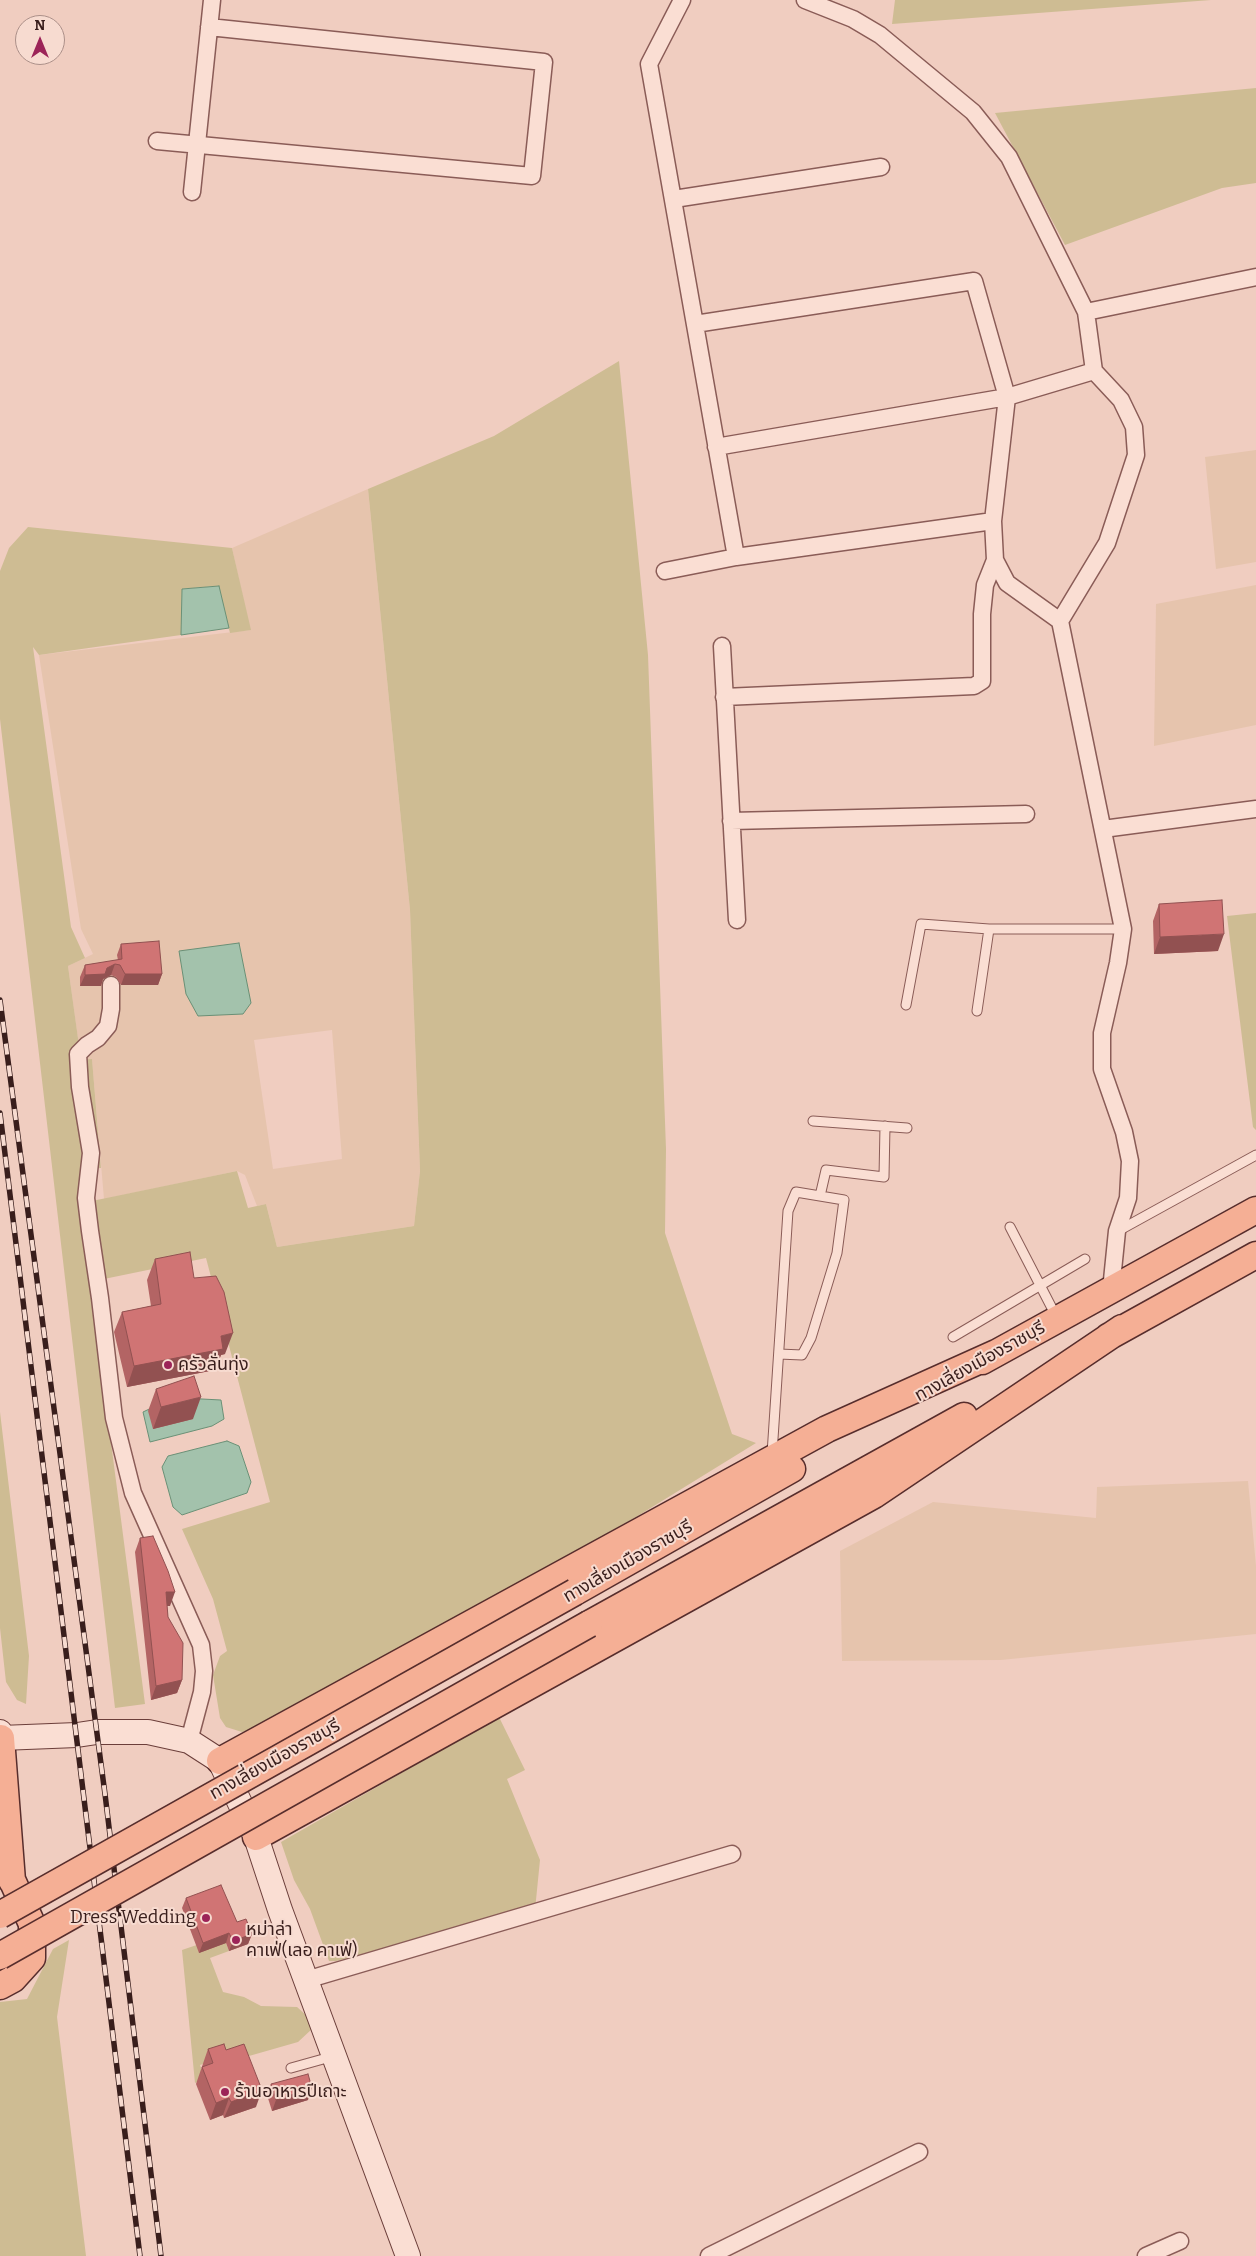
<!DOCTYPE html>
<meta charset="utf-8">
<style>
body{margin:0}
#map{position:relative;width:1256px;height:2256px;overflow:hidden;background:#f0cdc0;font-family:Bitter,serif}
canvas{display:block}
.north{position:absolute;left:15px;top:15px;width:50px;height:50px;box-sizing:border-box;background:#f7dbd0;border:1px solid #ab8f88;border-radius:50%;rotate:0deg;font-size:14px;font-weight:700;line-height:20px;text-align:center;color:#391e1c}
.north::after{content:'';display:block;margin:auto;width:18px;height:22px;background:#9c2458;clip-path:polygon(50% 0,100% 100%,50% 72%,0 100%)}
</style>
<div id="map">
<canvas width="1256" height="2256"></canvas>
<div class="north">N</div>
</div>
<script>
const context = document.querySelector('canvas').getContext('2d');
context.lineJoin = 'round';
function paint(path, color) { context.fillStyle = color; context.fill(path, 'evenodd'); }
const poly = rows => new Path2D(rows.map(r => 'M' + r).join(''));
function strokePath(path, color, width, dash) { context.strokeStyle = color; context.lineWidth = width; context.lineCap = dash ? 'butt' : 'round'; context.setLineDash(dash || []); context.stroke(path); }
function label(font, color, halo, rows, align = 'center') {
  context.font = font + ' Bitter,"Noto Sans Thai",serif'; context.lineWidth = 4; context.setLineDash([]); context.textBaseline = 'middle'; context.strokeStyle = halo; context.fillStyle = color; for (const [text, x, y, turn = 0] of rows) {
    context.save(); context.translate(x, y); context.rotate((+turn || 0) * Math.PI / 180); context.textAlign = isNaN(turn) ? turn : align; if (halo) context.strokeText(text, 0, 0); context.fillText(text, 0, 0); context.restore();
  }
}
const farmland = poly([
 [1256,450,1256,562,1216,569,1205,457],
 [368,489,410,910,420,1171,414,1226,277,1247,266,1204,257,1206,245,1175,237,1171,104,1199,92,1060,81,1061,68,966,93,954,81,929,39,655,250,630,232,548],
 [332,1030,342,1159,273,1169,254,1040],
 [1256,585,1256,725,1154,746,1156,604],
 [1248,1481,1256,1566,1256,1634,1001,1660,842,1661,840,1551,933,1502,1096,1518,1097,1487]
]);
const green = poly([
 [895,0,1211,0,892,24],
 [1256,88,1256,183,1222,188,1065,245,995,113],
 [619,361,648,655,666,1149,665,1233,732,1434,756,1443,636,1517,262,1728,242,1732,226,1727,220,1718,213,1675,220,1656,227,1651,213,1599,182,1529,270,1502,206,1258,104,1279,92,1201,237,1171,248,1208,266,1204,277,1247,414,1226,420,1171,410,910,368,489,494,436],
 [28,527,232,548,251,630,230,633,218,586,182,589,181,635,39,655,33,647,71,927,85,958,68,966,81,1060,92,1059,101,1168,80,1169,80,1187,90,1281,145,1704,115,1708,0,719,0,571,9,548],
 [1256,913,1256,1130,1253,1127,1227,916],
 [0,1412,29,1656,26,1704,17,1700,6,1682,0,1628],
 [499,1717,525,1770,507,1779,540,1860,535,1910,336,1961,329,1961,310,1909,294,1880,281,1842],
 [223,1936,229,1951,210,1958,223,1992,244,1997,261,2006,297,2007,307,2016,312,2029,298,2042,221,2064,217,2059,200,2065,205,2078,195,2083,182,1950],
 [69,1940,57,2017,86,2256,0,2256,0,2002,27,1999,53,1949]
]);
const water = poly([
 [219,586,229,628,181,635,182,589,219,586],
 [239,943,251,1003,243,1014,198,1016,186,994,179,951,239,943],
 [183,1398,221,1400,224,1419,212,1426,150,1442,143,1412,162,1403,183,1398],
 [227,1441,239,1446,251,1482,247,1493,182,1515,173,1507,162,1467,168,1456,227,1441]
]);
const lane = poly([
 [906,1005,921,924,989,929,1123,929],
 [977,1011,989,929],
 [813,1121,907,1128],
 [820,1196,826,1170,884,1177,885,1126],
 [1010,1227,1056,1316],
 [1118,1231,1256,1155],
 [953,1337,1085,1259],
 [772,1454,788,1211,796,1192,844,1200,837,1253,811,1338,802,1355,779,1354],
 [291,2068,334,2056]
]);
const street = poly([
 [682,0,649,64,736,557],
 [805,0,853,19,880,35,973,112,1009,157,1086,312,1094,371,1121,400,1134,427,1136,455,1107,543,1060,621],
 [157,141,532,176,544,62,209,27],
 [192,192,212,0],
 [674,199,881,167],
 [1086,312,1256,277],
 [695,324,974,281,1007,397,993,521,995,560,1007,583,1060,621,1123,929,1118,963,1102,1033,1102,1069,1124,1132,1130,1161,1128,1198,1117,1231,1111,1290],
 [716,447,1007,397,1094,371],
 [665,571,736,557,993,521],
 [722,646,737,920],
 [724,697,974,686,982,681,982,614,985,585,995,560],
 [731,821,1026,814],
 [1103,829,1256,809],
 [111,985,111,1009,108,1026,98,1038,87,1045,78,1054,80,1087,91,1153,86,1198,90,1231,100,1298,114,1418,133,1493,201,1645,204,1671,202,1692,189,1741],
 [306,1980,732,1854],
 [709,2256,919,2152],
 [1146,2256,1180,2241]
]);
const secondary = poly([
 [0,1732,1,1738,77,1735,97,1732,148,1732,189,1741,220,1761,256,1837,280,1910,408,2256]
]);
const primary = poly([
 [1108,1337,1256,1255],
 [982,1361,1256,1210],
 [575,1592,792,1469],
 [589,1624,964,1416],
 [1,1738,12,1881],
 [220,1761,827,1429,996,1353],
 [256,1837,874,1495,1122,1328],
 [0,1986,13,1979,32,1958,32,1924,13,1882]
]);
const rail = poly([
 [0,1000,105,1794,161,2256],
 [0,1113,140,2256]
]);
const primaryBridge = poly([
 [0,1915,575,1592],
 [0,1956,589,1624]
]);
const wall = poly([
 [1159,904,1218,951,1154,954,1153,921],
 [121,944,162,974,158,985,121,985,116,977,111,975,103,979,101,986,80,986,80,977,85,965,118,960,117,955],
 [155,1259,194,1278,225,1354,221,1355,215,1370,127,1387,114,1332,122,1312,151,1306,147,1280],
 [156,1389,193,1419,153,1429,148,1411],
 [140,1538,170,1606,167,1606,168,1617,182,1680,177,1693,151,1700,135,1552],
 [186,1898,237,1922,252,1934,248,1944,229,1951,226,1943,199,1953,182,1908],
 [208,2049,256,2107,224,2118,223,2115,210,2120,196,2084],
 [271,2084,308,2100,272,2111,267,2095]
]);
const shadedWall = poly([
 [1224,934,1218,951,1154,954,1160,937],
 [115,964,111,975,103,979,101,986,80,986,85,975,107,968],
 [125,974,162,974,158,985,121,985],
 [233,1333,225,1354,221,1355,215,1370,127,1387,134,1366,221,1336],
 [201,1397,193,1419,153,1429,161,1407],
 [166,1592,175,1592,170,1606,161,1606],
 [182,1680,177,1693,151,1700,156,1686],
 [229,1933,226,1943,199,1953,203,1943],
 [252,1934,248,1944,229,1951,233,1941],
 [312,2088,308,2100,272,2111,276,2100],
 [262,2090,256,2107,224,2118,231,2102],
 [229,2098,223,2115,210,2120,216,2103]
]);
const building = poly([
 [1222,900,1224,934,1160,937,1159,904,1222,900],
 [159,941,162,974,125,974,120,965,115,964,107,968,105,974,85,975,85,965,122,959,121,944,159,941],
 [190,1252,194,1278,216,1276,224,1292,233,1333,221,1336,223,1349,134,1366,122,1312,161,1304,155,1259,190,1252],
 [194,1376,201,1397,161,1407,156,1389,194,1376],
 [153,1536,168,1571,175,1592,166,1592,168,1617,183,1643,182,1680,156,1686,140,1538,153,1536],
 [221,1885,237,1922,246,1919,252,1934,233,1941,229,1933,203,1943,186,1898,221,1885],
 [224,2044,226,2050,244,2044,262,2090,231,2102,229,2098,216,2103,202,2067,213,2063,208,2049,224,2044],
 [308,2074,312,2088,276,2100,271,2084,308,2074]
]);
const markers = [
 [168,1365,5,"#9c2458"],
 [206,1918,5,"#9c2458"],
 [236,1940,5,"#9c2458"],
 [225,2092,5,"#9c2458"]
];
const streetNames = [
 ["ทางเลี่ยงเมืองราชบุรี",980,1362,-29],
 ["ทางเลี่ยงเมืองราชบุรี",628,1562,-30],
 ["ทางเลี่ยงเมืองราชบุรี",275,1760,-29]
];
const poiNames = [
 ["ครัวลั่นทุ่ง",178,1365],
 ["Dress Wedding",196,1918,"right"],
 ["หม่าล่า",246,1930],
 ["คาเฟ่(เลอ คาเฟ่)",246,1951],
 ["ร้านอาหารปีเถาะ",235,2092]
];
paint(farmland, '#e6c4ad');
paint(green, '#cebc93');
paint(water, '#a3c2ac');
strokePath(water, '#6a9076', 1);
strokePath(lane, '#8a5c57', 11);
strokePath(street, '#8a5c57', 19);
strokePath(secondary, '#6b3e3a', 26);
strokePath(primary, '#572d2c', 29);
strokePath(lane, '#faded3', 9);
strokePath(street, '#faded3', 16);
strokePath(secondary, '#faded3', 24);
strokePath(primary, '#f5af95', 26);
strokePath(rail, '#391e1c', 5.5);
strokePath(rail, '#f7dbd0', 4, [11]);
strokePath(primaryBridge, '#572d2c', 29, []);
strokePath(primaryBridge, '#f5af95', 26);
paint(wall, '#b36464');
paint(shadedWall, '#925151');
paint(building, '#d07474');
strokePath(building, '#925151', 1);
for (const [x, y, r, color] of markers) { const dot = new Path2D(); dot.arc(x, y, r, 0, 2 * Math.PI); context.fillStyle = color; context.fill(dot); strokePath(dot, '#f7dbd0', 2); }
label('18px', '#391e1c', '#f7dbd0', streetNames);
label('18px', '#391e1c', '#f7dbd0', poiNames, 'left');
</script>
